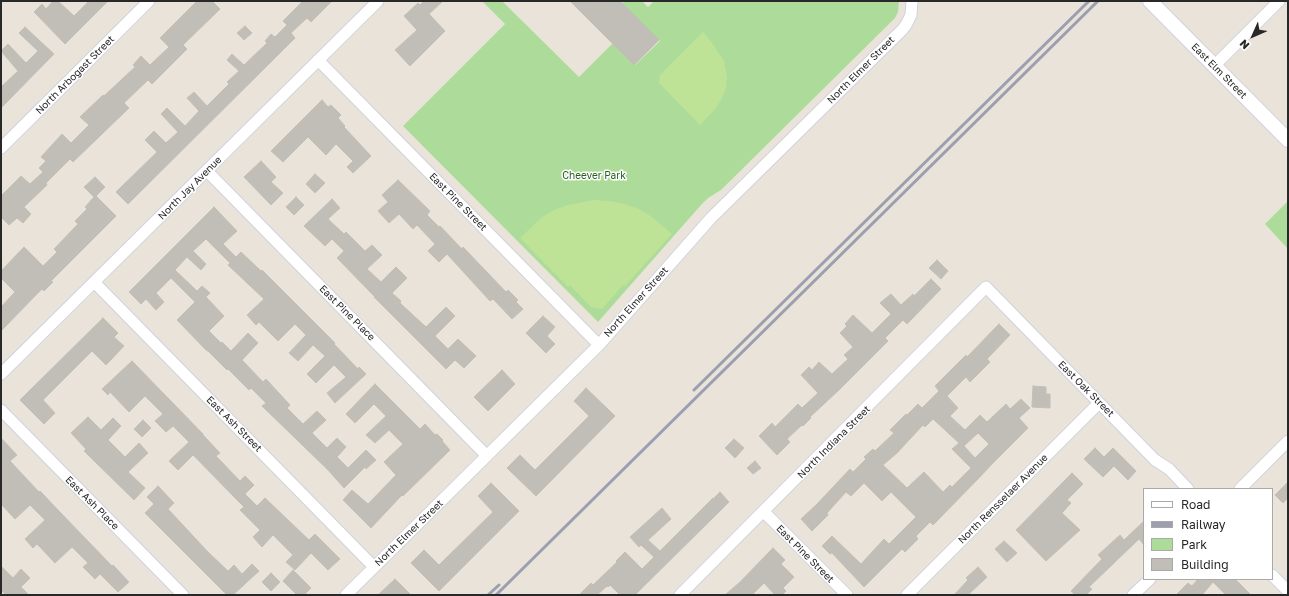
<!DOCTYPE html>
<style>
body{margin:0}
#map{position:relative;width:1289px;height:596px;overflow:hidden;background:#e9e3da;font-family:"Golos Text",sans-serif}
canvas{display:block}
.frame{position:absolute;inset:0;border:2px solid #282828;pointer-events:none}
.legend{position:absolute;left:1143px;top:488px;width:130px;height:92px;box-sizing:border-box;background:#fff;border:1px solid #a9a9a9;margin:0;padding:5px 7px;list-style:none;font-size:12px;color:#282828}
.legend li{display:flex;align-items:center;gap:8px;height:20px}
.legend b{width:20px;border:1px solid #a9a9a9}
.north{position:absolute;left:1233px;top:16px;width:40px;height:40px;-webkit-text-stroke:3px #fff;paint-order:stroke;rotate:225deg;font-size:11px;font-weight:700;line-height:16px;text-align:center;color:#282828}
.north::after{content:'';display:block;margin:auto;width:14px;height:18px;background:#282828;clip-path:polygon(50% 0,100% 100%,50% 72%,0 100%)}
</style>
<div id="map">
<canvas width="1289" height="596"></canvas>
<div class="frame"></div>
<ul class="legend">
<li><b style="height:5px;background:#fff"></b>Road</li>
<li><b style="height:5px;background:#9d9fb1"></b>Railway</li>
<li><b style="height:11px;background:#addc9a"></b>Park</li>
<li><b style="height:11px;background:#c1bdb7"></b>Building</li>
</ul>
<div class="north">N</div>
</div>
<script>
const context = document.querySelector('canvas').getContext('2d');
context.lineJoin = 'round';
function paint(path, color) { context.fillStyle = color; context.fill(path, 'evenodd'); }
const poly = rows => new Path2D(rows.map(r => 'M' + r).join(''));
function strokePath(path, color, width, dash) { context.strokeStyle = color; context.lineWidth = width; context.lineCap = dash ? 'butt' : 'round'; context.setLineDash(dash || []); context.stroke(path); }
function label(font, color, halo, rows, align = 'center') {
  context.font = font + ' "Golos Text",sans-serif'; context.lineWidth = 3; context.setLineDash([]); context.textBaseline = 'middle'; context.strokeStyle = halo; context.fillStyle = color; for (const [text, x, y, turn = 0] of rows) {
    context.save(); context.translate(x, y); context.rotate((+turn || 0) * Math.PI / 180); context.textAlign = isNaN(turn) ? turn : align; if (halo) context.strokeText(text, 0, 0); context.fillText(text, 0, 0); context.restore();
  }
}
const green = poly([
 [482,1,502,1,579,77,613,43,635,65,660,41,622,3,625,1,642,1,648,7,654,1,899,1,898,12,895,18,721,190,708,198,701,205,598,322,403,126,505,24],
 [1288,201,1288,249,1265,224]
]);
const pitch = poly([
 [703,32,712,43,724,61,727,77,726,88,722,98,716,108,700,125,659,83,660,75],
 [594,200,609,201,624,204,639,209,652,217,672,234,625,286,623,285,602,309,591,307,570,285,568,287,520,238,541,218,554,210,568,205]
]);
const building = poly([
 [53,1,58,1,74,16,89,1,108,1,65,44,34,12,42,4,46,9,53,1],
 [197,1,212,1,220,9,183,45,187,49,152,84,148,80,124,103,129,108,73,162,70,159,46,183,47,185,24,207,31,214,23,223,17,218,9,225,1,217,1,196,21,176,30,184,43,172,39,168,46,161,41,157,62,134,71,143,89,125,80,117,103,95,104,96,135,67,133,65,141,56,150,65,169,47,160,38,197,1],
 [303,1,332,1,311,22,307,18,291,33,295,38,128,204,116,192,157,152,145,140,154,131,166,143,178,132,161,114,167,108,185,126,199,111,187,98,194,92,207,106,229,84,227,82,239,71,227,60,232,54,244,65,267,43,265,41,271,34,275,37,287,25,283,21,303,1],
 [424,1,443,1,429,14,445,31,410,66,395,50,417,30,404,16,418,3,420,5,424,1],
 [570,1,620,1,659,40,634,65,570,1],
 [245,26,252,33,244,40,237,33,245,26],
 [25,27,54,54,1,108,1,87,18,71,1,51,8,44,26,63,38,51,19,33,25,27],
 [322,100,328,107,331,105,341,115,338,118,345,126,344,127,371,156,353,173,347,167,353,161,336,144,326,155,308,137,283,162,271,151,322,100],
 [261,161,276,177,271,182,283,193,271,205,244,177,261,161],
 [315,174,325,183,315,193,306,184,315,174],
 [95,177,105,187,96,196,116,216,51,281,53,282,44,291,42,289,36,295,1,331,1,307,15,292,1,278,1,271,24,247,43,266,57,252,54,249,78,224,75,221,87,209,85,207,94,197,84,187,95,177],
 [398,180,430,211,427,215,439,227,440,226,462,249,463,247,506,292,508,290,518,300,516,302,523,309,512,319,493,299,490,301,447,254,439,262,428,251,435,244,417,225,413,229,399,214,389,223,378,211,388,202,382,195,398,180],
 [296,197,304,205,294,215,286,207,296,197],
 [332,199,340,208,328,219,344,234,346,232,365,251,372,245,382,255,367,269,381,282,396,267,407,278,392,293,401,301,400,303,426,327,446,307,455,316,435,336,448,349,458,339,476,356,464,368,455,360,446,369,374,297,375,297,337,258,344,251,332,239,325,246,304,226,332,199],
 [214,207,237,231,223,244,236,257,241,252,261,271,262,270,335,343,334,344,358,369,359,367,366,374,335,403,327,393,346,377,334,365,316,383,307,374,325,356,313,345,298,361,289,353,306,335,295,324,278,341,259,322,256,325,247,315,264,299,228,265,230,263,206,239,193,251,206,264,201,270,187,257,175,270,197,291,202,286,210,293,206,297,224,316,209,331,221,343,222,342,231,351,248,333,258,343,242,360,263,382,266,379,290,405,287,408,303,424,317,411,326,420,312,433,327,448,337,438,346,447,337,457,348,468,366,450,376,460,366,469,365,467,344,488,328,470,262,406,266,403,251,388,249,390,228,369,227,370,208,351,207,351,177,320,195,302,171,278,156,293,164,302,156,310,146,299,141,304,129,292,214,207],
 [937,260,948,271,941,279,929,268,937,260],
 [931,279,941,289,907,324,903,320,885,338,888,341,840,389,810,417,811,418,803,426,802,425,787,439,790,442,777,455,759,436,772,423,775,427,798,404,802,408,818,393,801,375,809,367,812,370,819,362,832,374,848,359,844,355,853,347,840,333,847,326,845,324,853,315,872,333,891,314,880,303,891,294,901,305,913,294,914,296,931,279],
 [543,316,555,327,547,336,555,344,546,353,526,333,543,316],
 [103,318,118,333,114,337,124,346,106,365,92,351,43,400,55,413,44,424,20,400,103,318],
 [999,324,1010,335,987,359,990,362,970,382,966,377,947,396,958,408,950,416,965,430,980,415,987,422,1006,404,1010,409,1021,399,1030,408,1019,418,1028,428,994,462,978,479,933,525,930,522,916,536,918,539,905,552,902,549,864,587,832,553,830,554,822,546,832,536,861,564,884,539,889,544,916,517,891,492,882,501,864,483,851,496,846,492,827,513,828,515,812,531,801,519,817,504,850,469,853,472,866,459,864,457,873,449,875,451,894,433,890,430,906,414,907,415,918,404,922,408,939,391,935,386,966,355,967,357,999,324],
 [933,419,959,443,952,449,971,468,952,487,950,485,943,492,924,472,907,488,883,465,897,453,923,425,925,427,933,419],
 [978,433,989,444,975,458,964,446,978,433],
 [132,361,203,434,203,435,220,453,216,456,240,481,245,476,254,485,245,494,257,506,265,498,309,540,315,534,340,559,328,570,311,553,295,570,286,562,293,555,273,535,262,547,253,537,260,530,240,510,244,507,193,455,178,470,169,461,189,442,173,426,166,432,155,421,163,414,145,396,129,412,110,392,108,395,102,389,132,361],
 [502,370,515,384,488,411,474,397,502,370],
 [375,384,420,429,425,424,435,435,437,434,443,440,442,441,450,450,403,496,402,495,371,528,343,500,352,490,368,504,396,475,384,462,403,444,389,430,375,443,366,435,386,416,374,404,355,423,346,414,375,384],
 [1033,386,1046,387,1046,394,1050,394,1050,408,1032,407,1033,386],
 [586,388,615,416,536,496,507,468,520,455,535,470,589,416,574,401,586,388],
 [88,417,101,430,113,418,121,426,108,440,125,457,139,443,148,453,128,472,145,488,134,500,84,451,86,449,71,433,88,417],
 [143,420,151,428,142,437,134,429,143,420],
 [1,438,17,455,10,461,39,492,40,491,58,510,112,566,113,565,129,582,118,592,100,574,95,579,83,567,88,563,72,547,55,563,37,544,33,548,25,539,45,520,30,505,15,519,1,504,1,438],
 [734,439,744,448,735,458,725,448,734,439],
 [1095,448,1104,457,1113,448,1136,471,1128,480,1114,466,1103,477,1084,459,1095,448],
 [755,461,761,468,753,474,747,468,755,461],
 [1072,473,1083,484,1067,500,1071,503,1062,513,1080,530,1046,561,1016,530,1072,473],
 [1288,482,1288,498,1283,503,1275,495,1288,482],
 [491,483,519,511,439,591,411,563,424,550,439,565,493,512,478,496,491,483],
 [158,486,174,503,168,509,208,552,228,571,234,565,242,574,252,564,259,571,233,595,227,595,145,513,154,504,147,497,158,486],
 [720,492,729,502,635,595,620,595,610,585,608,587,607,586,597,595,579,595,591,583,593,585,617,562,616,561,625,552,642,569,654,557,641,545,639,547,630,537,662,508,671,519,648,540,660,551,713,498,713,499,720,492],
 [1144,521,1144,545,1139,539,1089,587,1092,589,1086,595,1075,595,1071,591,1102,559,1098,555,1120,535,1124,540,1144,521],
 [1004,541,1017,553,1007,562,995,549,1004,541],
 [773,548,785,560,781,564,794,577,783,588,786,591,782,595,775,595,764,583,752,595,725,595,740,582,773,548],
 [1,566,13,578,21,569,30,578,21,587,29,595,6,595,1,590,1,566],
 [978,567,987,577,968,595,954,595,968,580,966,578,978,567],
 [293,570,311,588,304,595,297,595,283,581,293,570],
 [271,573,280,582,271,591,262,582,271,573],
 [395,579,411,595,378,595,395,579],
 [1198,579,1235,579,1251,595,1226,595,1213,582,1202,595,1176,595,1188,583,1192,586,1198,579]
]);
const minor = poly([
 [318,60,599,345],
 [1214,66,1279,1],
 [1,148,149,1],
 [207,171,487,456],
 [94,282,374,567],
 [1,374,378,1],
 [1,410,183,595],
 [1240,489,1288,441],
 [764,512,847,595],
 [1272,575,1288,591],
 [346,595,599,345,711,218,902,30,906,25,911,15,912,1],
 [680,595,986,287,1155,460,1169,469,1188,489],
 [907,595,1099,403],
 [1133,595,1150,579]
]);
const tertiary = poly([
 [1150,1,1288,140]
]);
const rail = poly([
 [694,390,1089,1],
 [488,595,499,585],
 [496,595,1098,1]
]);
const streetNames = [
 ["North Elmer Street",861,70,-45],
 ["East Elm Street",1219,71,45],
 ["North Arbogast Street",75,75,-45],
 ["North Jay Avenue",190,188,-45],
 ["East Pine Street",458,202,45],
 ["North Elmer Street",636,302,-48],
 ["East Pine Place",347,313,45],
 ["East Oak Street",1086,389,45],
 ["East Ash Street",234,424,45],
 ["North Indiana Street",834,442,-45],
 ["North Rensselaer Avenue",1003,499,-45],
 ["East Ash Place",92,503,45],
 ["North Elmer Street",409,533,-44],
 ["East Pine Street",805,554,45]
];
const parkNames = [
 ["Cheever Park",594,176]
];
paint(green, '#addc9a');
paint(pitch, '#bee396');
paint(building, '#c1bdb7');
strokePath(building, '#c4bfb4', 1);
strokePath(minor, '#cfd2e0', 13);
strokePath(tertiary, '#cfd2e0', 16);
strokePath(minor, '#fff', 11);
strokePath(tertiary, '#fff', 14);
strokePath(rail, '#9d9fb1', 3);
label('10px', '#282828', '#fff', streetNames);
label('10px', '#285e1e', '#fff', parkNames);
</script>
